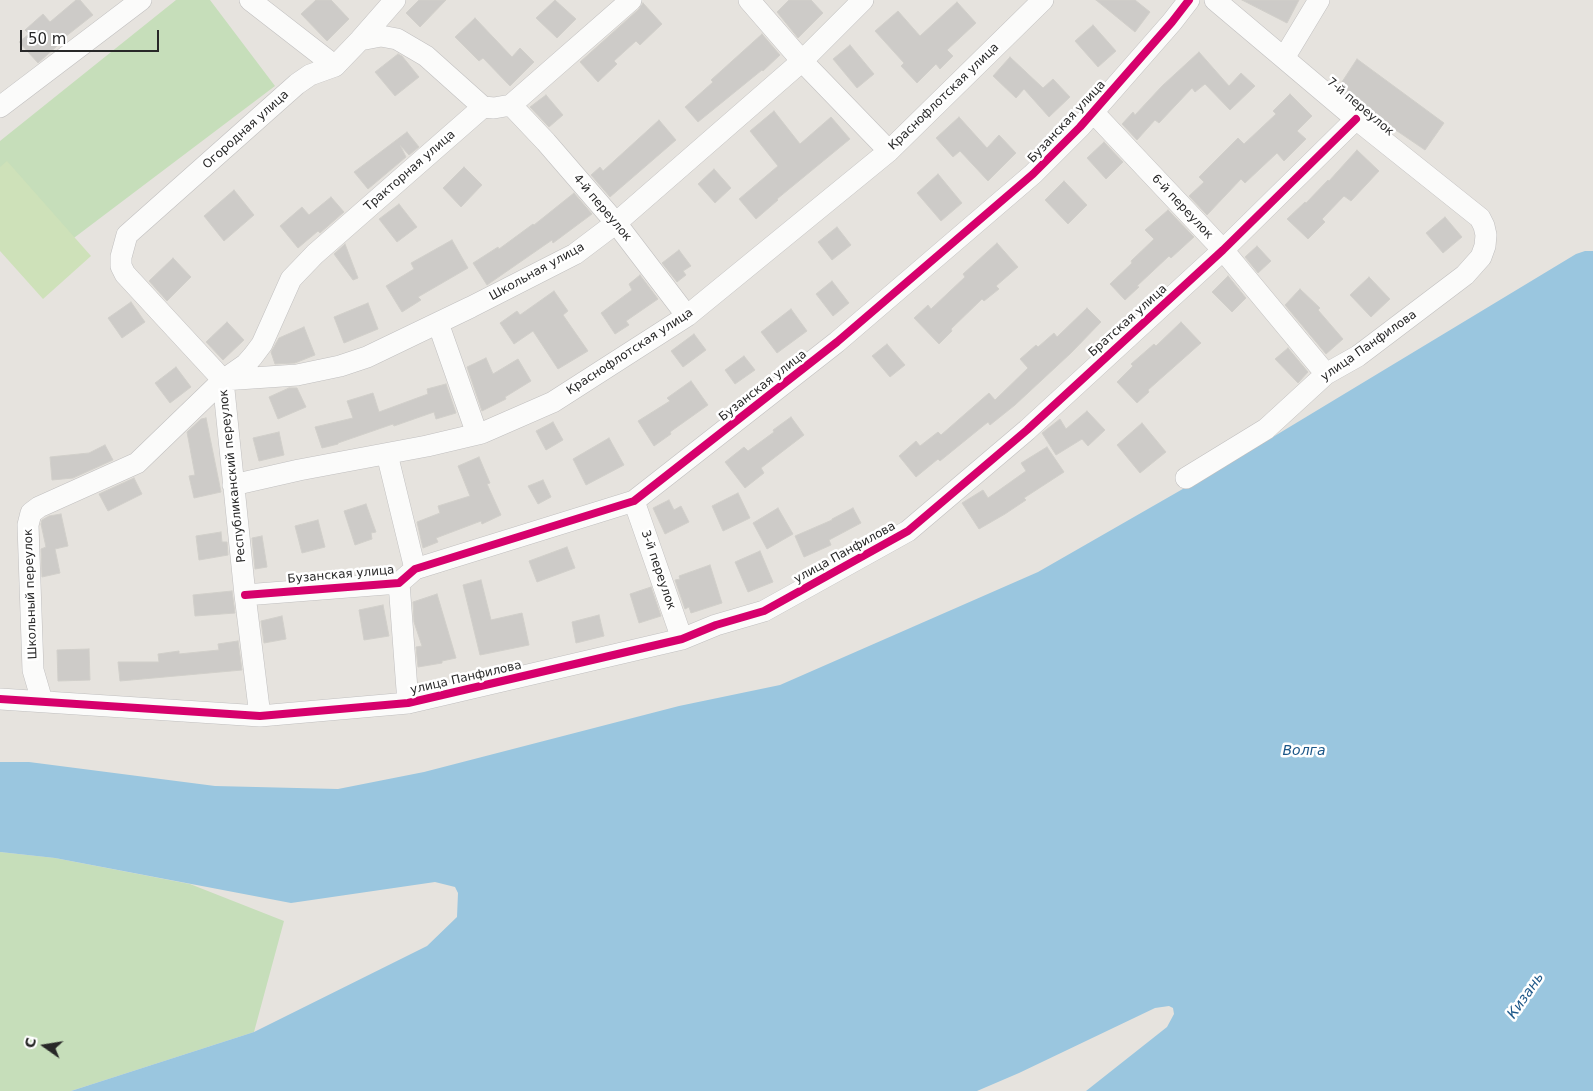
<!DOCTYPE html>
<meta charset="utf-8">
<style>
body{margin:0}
#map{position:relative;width:1593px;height:1091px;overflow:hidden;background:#e6e3de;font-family:"DejaVu Sans",sans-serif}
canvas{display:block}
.north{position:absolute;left:20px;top:1021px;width:50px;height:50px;-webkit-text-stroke:4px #fff;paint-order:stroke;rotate:283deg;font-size:14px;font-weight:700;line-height:20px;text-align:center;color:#282828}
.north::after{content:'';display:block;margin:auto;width:18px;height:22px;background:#282828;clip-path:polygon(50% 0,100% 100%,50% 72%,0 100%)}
.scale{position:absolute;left:20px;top:30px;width:139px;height:22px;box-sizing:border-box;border:2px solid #282828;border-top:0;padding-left:6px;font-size:15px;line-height:18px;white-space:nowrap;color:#282828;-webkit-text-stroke:4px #fff;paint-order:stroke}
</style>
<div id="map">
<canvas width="1593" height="1091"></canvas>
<div class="north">С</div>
<div class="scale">50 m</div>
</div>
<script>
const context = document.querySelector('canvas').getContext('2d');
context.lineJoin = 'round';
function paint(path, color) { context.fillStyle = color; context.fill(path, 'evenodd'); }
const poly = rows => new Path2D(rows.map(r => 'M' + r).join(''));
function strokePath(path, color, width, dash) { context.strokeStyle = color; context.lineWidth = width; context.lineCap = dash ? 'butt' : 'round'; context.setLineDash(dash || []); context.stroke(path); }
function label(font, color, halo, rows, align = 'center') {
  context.font = font + ' "DejaVu Sans",sans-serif'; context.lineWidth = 5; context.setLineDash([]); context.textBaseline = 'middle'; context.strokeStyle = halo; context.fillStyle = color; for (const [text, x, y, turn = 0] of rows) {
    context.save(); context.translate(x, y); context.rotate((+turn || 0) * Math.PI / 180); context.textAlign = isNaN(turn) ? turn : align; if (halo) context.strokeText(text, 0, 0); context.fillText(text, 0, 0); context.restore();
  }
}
const green = poly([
 [176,0,210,0,275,86,50,256,0,216,0,141],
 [0,852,55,858,190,884,284,921,254,1032,71,1091,0,1091]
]);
const pitch = poly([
 [7,161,91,256,43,299,0,251,0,167]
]);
const water = poly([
 [1585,251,1593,251,1593,1091,1086,1091,1167,1027,1174,1014,1173,1008,1169,1006,1155,1008,1019,1073,977,1091,71,1091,254,1032,427,946,457,917,458,893,455,887,435,882,291,903,55,858,0,852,0,762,29,762,215,786,338,789,424,772,679,706,780,685,1038,572,1263,443,1576,254]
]);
const building = poly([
 [76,0,80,0,93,15,65,37,66,38,38,63,19,42,29,34,25,30,43,14,50,22,76,0],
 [316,0,331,0,349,19,327,41,301,14,316,0],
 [419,0,446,0,420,27,406,13,419,0],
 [555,0,576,19,557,38,536,18,555,0],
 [789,0,811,0,823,13,798,38,777,12,789,0],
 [1096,0,1135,0,1150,12,1135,32,1096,0],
 [1242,0,1299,0,1287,23,1242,0],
 [957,2,976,23,947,50,953,56,940,69,936,64,917,83,901,66,904,63,875,31,898,11,920,36,957,2],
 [643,3,662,24,640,45,636,41,614,61,617,64,598,82,580,62,639,9,643,3],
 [475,18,512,57,520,48,534,62,510,86,483,58,479,61,455,37,475,18],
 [1093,25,1116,51,1098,67,1075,41,1093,25],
 [762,34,780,55,763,71,762,70,698,122,685,107,713,82,711,80,762,34],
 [850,45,874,74,857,88,833,59,850,45],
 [1199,52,1229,86,1241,73,1255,86,1230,110,1205,84,1195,92,1192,88,1159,123,1155,120,1137,140,1122,124,1133,112,1135,115,1162,86,1199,52],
 [398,54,402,56,419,77,395,96,375,72,398,54],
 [1010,57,1043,88,1053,79,1070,97,1049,117,1024,89,1016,98,993,76,1010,57],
 [1357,59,1444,123,1425,150,1359,105,1338,88,1357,59],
 [1290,94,1312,116,1297,131,1306,139,1284,161,1277,153,1245,183,1241,179,1207,215,1189,196,1204,182,1199,177,1238,138,1244,144,1276,114,1273,111,1290,94],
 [546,95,563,115,549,127,530,107,546,95],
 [774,111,800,144,831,117,850,139,777,199,778,200,756,219,739,199,778,166,750,131,774,111],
 [959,117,987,148,999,135,1016,153,988,181,960,151,953,157,936,138,959,117],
 [659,120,676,140,610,197,591,175,600,167,603,171,659,120],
 [407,132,419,147,409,155,400,145,406,157,368,189,354,172,407,132],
 [1104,142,1123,162,1106,179,1087,158,1104,142],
 [1357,150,1379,171,1351,201,1344,196,1322,219,1325,222,1308,239,1287,219,1305,202,1306,203,1328,180,1329,181,1357,150],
 [464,167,482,185,461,207,443,188,464,167],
 [714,169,731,188,715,203,698,184,714,169],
 [938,174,962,203,941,221,917,193,938,174],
 [1064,181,1087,205,1068,224,1045,200,1064,181],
 [234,190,254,215,224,241,204,216,234,190],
 [574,193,592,214,553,243,552,240,487,285,473,263,498,247,499,249,533,224,534,225,574,193],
 [331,197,344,212,320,233,318,231,298,248,280,226,302,207,309,215,331,197],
 [399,204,417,227,397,242,379,219,399,204],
 [1168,210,1194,237,1171,258,1169,256,1137,286,1139,287,1125,300,1110,284,1132,263,1131,261,1154,239,1145,230,1168,210],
 [1445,217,1462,237,1443,253,1426,233,1445,217],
 [837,227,851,245,832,260,818,242,837,227],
 [452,240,468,268,418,297,421,300,402,312,386,286,414,269,411,263,452,240],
 [997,243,1018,267,996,286,999,289,984,301,982,299,951,329,952,331,939,344,914,318,928,305,931,309,965,277,963,274,997,243],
 [345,244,358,278,353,280,334,254,345,244],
 [1257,246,1271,261,1258,273,1245,257,1257,246],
 [679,250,691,266,683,271,686,275,677,282,662,263,679,250],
 [173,258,191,277,167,301,149,281,173,258],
 [640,275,658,299,626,321,629,325,615,334,601,313,632,290,629,284,640,275],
 [1228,276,1246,298,1232,312,1212,292,1228,276],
 [1369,277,1390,299,1371,317,1350,295,1369,277],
 [832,281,849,303,833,316,816,294,832,281],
 [1300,289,1320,308,1318,310,1343,339,1326,354,1285,305,1300,289],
 [554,291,568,311,563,315,588,351,558,369,533,331,514,344,500,323,517,311,520,315,554,291],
 [131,302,145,322,122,338,108,318,131,302],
 [368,303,378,329,344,343,334,317,368,303],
 [1087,308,1101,322,1071,353,1015,405,990,425,988,422,940,461,938,459,916,477,899,456,916,441,920,446,938,432,941,435,989,393,995,400,1028,368,1020,359,1036,345,1038,347,1054,333,1057,337,1087,308],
 [791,309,807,331,777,353,761,332,791,309],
 [227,322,244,340,223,360,206,342,227,322],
 [1181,322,1201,343,1148,390,1149,392,1137,403,1117,382,1133,366,1131,364,1154,344,1156,346,1181,322],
 [304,327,315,355,295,363,275,364,271,352,279,338,304,327],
 [694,334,706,350,683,367,671,351,694,334],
 [887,344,905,365,890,377,872,356,887,344],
 [1288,348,1308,372,1298,383,1275,359,1288,348],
 [744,356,755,370,735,384,725,370,744,356],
 [486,358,493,374,518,359,531,381,505,397,506,399,482,411,467,367,486,358],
 [176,367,191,387,170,403,155,383,176,367],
 [691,381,708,405,670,432,671,434,654,446,638,421,670,401,667,398,691,381],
 [446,384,456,413,436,419,434,412,394,426,393,424,338,443,338,444,322,448,315,427,353,418,347,401,373,393,379,412,428,394,427,389,446,384],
 [289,388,297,388,306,407,278,419,269,397,289,388],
 [1087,411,1105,430,1088,446,1082,439,1056,455,1042,433,1060,419,1066,429,1087,411],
 [791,417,804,435,761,468,764,473,745,488,725,462,744,447,748,451,774,432,773,430,791,417],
 [206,418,221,492,194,498,189,476,195,475,187,432,201,419,206,418],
 [553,422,563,440,546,450,536,431,553,422],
 [1142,423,1166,452,1140,473,1117,445,1142,423],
 [279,432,284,455,259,461,253,438,279,432],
 [609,438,624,465,586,485,573,459,609,438],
 [105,445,113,460,73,478,52,480,50,457,89,453,105,445],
 [1047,447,1064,472,1024,498,1026,500,1005,514,979,529,962,503,983,490,988,498,1026,471,1021,463,1047,447],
 [479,457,490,483,487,484,501,515,482,524,481,521,436,538,438,542,423,548,417,522,440,513,438,506,470,496,458,466,479,457],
 [134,478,142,494,108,511,99,494,134,478],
 [543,480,551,497,538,504,528,486,543,480],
 [738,493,750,518,723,531,712,506,738,493],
 [669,500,674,510,681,506,689,522,665,534,653,508,669,500],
 [366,504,376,532,371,533,372,539,355,545,344,511,366,504],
 [778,508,793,534,767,549,753,523,778,508],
 [853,508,861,523,829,540,831,545,804,557,795,536,832,520,832,519,853,508],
 [61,514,68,546,55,549,60,573,42,577,41,549,46,547,41,524,42,520,49,516,61,514],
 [318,520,325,547,302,553,295,526,318,520],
 [221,532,222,542,227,542,228,555,199,560,196,536,221,532],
 [262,536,267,567,255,569,252,538,262,536],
 [567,547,575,568,537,582,529,561,567,547],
 [760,551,773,582,748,592,735,562,760,551],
 [710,565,722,603,691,613,689,607,685,609,675,580,680,579,679,576,710,565],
 [481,580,491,620,522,613,529,645,480,655,463,585,481,580],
 [651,587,661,616,639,623,630,594,651,587],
 [232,591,235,613,195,616,193,595,232,591],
 [437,594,456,658,442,661,442,663,418,667,416,647,422,646,414,622,413,602,437,594],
 [383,605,389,636,364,640,359,610,383,605],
 [599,615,604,636,576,643,572,622,599,615],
 [282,616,286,639,264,643,261,621,282,616],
 [238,641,242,670,120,681,118,662,159,662,158,654,179,651,179,654,219,650,218,644,238,641],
 [89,649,90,680,58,681,57,650,89,649]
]);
const street = poly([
 [250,0,335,66],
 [749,0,802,61,889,151],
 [360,40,381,36,397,39,426,56,483,107],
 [1284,58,1319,0],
 [511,105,546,142,616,223,687,316],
 [0,107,141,0],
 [1093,112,1223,250,1326,374],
 [438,323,477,434],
 [223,380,297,375,340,366,367,357,471,307,575,254,616,223,802,61,863,0],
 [387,454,415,569],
 [1186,478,1266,429,1326,374,1358,356,1465,275,1481,257,1485,246,1486,235,1484,226,1480,218,1356,119,1215,0],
 [233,485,299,470,427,446,482,433,553,402,687,316,889,151,1043,0],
 [634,501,682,639],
 [399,583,408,703],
 [245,595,399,583,415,569,634,501,837,342,1033,174,1080,127,1172,22,1189,0],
 [0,699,260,716,408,703,682,639,716,625,764,611,908,531,1027,430,1223,250,1356,119],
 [42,701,33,670,28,525,31,513,39,507,137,463,223,380,246,364,253,356,262,344,291,279,315,254,483,107,494,108,511,105,631,0],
 [260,716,245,595,223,380,125,274,121,266,121,257,127,235,297,84,310,75,335,66,360,40,395,0]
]);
const cycleway = poly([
 [245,595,399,583,415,569,634,501,837,342,1033,174,1080,127,1172,22,1189,0],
 [0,699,260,716,408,703,682,639,716,625,764,611,908,531,1027,430,1223,250,1356,119]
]);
const streetNames = [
 ["Краснофлотская улица",944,97,-44],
 ["7-й переулок",1360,107,40],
 ["Бузанская улица",1067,122,-47],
 ["Огородная улица",246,130,-42],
 ["Тракторная улица",410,171,-41],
 ["6-й переулок",1182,207,47],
 ["4-й переулок",602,208,50],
 ["Школьная улица",537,272,-29],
 ["Братская улица",1128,321,-42],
 ["улица Панфилова",1369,346,-35],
 ["Краснофлотская улица",630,352,-33],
 ["Бузанская улица",763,386,-38],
 ["Республиканский переулок",233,476,-96],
 ["улица Панфилова",845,553,-29],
 ["3-й переулок",658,570,71],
 ["Бузанская улица",341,575,-5],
 ["Школьный переулок",31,594,-92],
 ["улица Панфилова",466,678,-13]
];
const waterNames = [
 ["Волга",1304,751],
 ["Кизань",1526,996,-55]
];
paint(green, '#c6deba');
paint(pitch, '#cee1b9');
paint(water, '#9ac6df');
paint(building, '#cdcbc8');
strokePath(building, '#d1cfca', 1);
strokePath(street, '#c0bfbf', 22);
strokePath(street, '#fbfbfa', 21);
strokePath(cycleway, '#d6006c', 8);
label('12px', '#282828', '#fff', streetNames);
label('italic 14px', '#1c5788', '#fff', waterNames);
</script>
